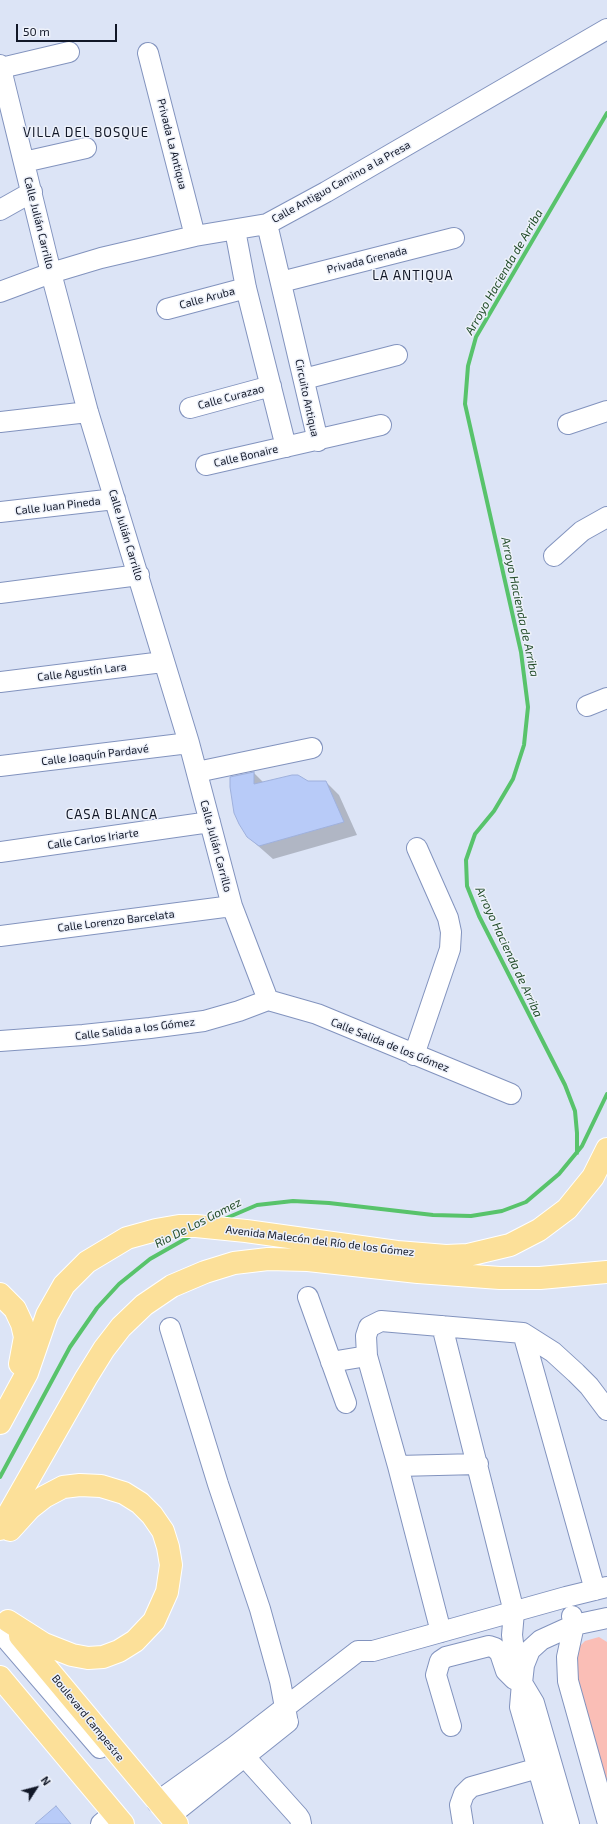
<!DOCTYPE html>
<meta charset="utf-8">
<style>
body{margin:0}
#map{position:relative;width:607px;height:1824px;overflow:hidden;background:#dce4f6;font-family:"Exo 2",sans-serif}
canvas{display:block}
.north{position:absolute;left:16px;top:1768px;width:40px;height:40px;-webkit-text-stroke:3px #edf1fa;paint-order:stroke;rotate:54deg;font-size:11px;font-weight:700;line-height:16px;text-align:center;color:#111727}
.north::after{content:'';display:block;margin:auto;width:14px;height:18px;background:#111727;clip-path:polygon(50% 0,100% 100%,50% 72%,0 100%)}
.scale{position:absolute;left:16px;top:24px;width:101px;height:18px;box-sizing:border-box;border:2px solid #111727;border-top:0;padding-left:5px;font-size:12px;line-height:14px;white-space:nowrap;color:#111727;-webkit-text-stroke:3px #edf1fa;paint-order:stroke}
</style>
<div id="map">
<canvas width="607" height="1824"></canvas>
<div class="north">N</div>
<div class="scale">50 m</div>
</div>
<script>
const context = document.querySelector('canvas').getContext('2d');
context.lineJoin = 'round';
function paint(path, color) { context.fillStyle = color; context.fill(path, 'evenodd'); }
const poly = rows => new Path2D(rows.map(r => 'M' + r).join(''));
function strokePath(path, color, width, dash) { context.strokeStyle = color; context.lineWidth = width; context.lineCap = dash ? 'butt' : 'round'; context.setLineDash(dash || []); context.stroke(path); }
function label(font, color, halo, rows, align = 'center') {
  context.font = font + ' "Exo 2",sans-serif'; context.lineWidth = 3; context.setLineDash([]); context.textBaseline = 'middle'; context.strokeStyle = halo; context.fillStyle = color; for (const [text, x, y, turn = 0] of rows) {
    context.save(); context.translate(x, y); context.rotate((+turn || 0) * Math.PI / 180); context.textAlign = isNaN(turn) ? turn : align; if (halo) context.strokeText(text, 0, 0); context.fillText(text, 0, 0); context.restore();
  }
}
const green = poly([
 [599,1637,607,1642,607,1784,575,1673,578,1648,585,1641]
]);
const shadow = poly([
 [254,773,263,782,326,782,339,795,357,835,273,859,248,837]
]);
const stream = poly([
 [577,1153,577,1133,575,1111,565,1085,479,916,467,886,466,860,475,834,494,811,513,779,524,745,528,707,521,652,465,404,468,366,476,337,607,113],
 [222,1220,257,1205,293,1201,329,1203,433,1215,471,1216,502,1211,526,1202,559,1174,582,1146,607,1094],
 [0,1477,70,1347,97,1308,119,1284,150,1259,194,1234]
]);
const building = poly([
 [254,772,254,784,292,775,298,775,308,781,326,781,344,822,259,846,247,837,239,824,234,813,230,787,230,777,254,772],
 [56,1806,71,1824,35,1824,56,1806]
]);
const minor = poly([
 [148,53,195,236],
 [0,65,51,273,88,412,189,743,232,906,268,1000],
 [1,68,69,52],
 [24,162,86,148],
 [0,210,32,192],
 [267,224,318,441],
 [235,230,246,288,286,447],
 [281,282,454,238],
 [0,292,51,273,101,258,195,236,267,224,326,192,607,29],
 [167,309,246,288],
 [304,379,397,355],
 [190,408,271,386],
 [0,422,88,412],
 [568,424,607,411],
 [206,465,381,425],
 [0,512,115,499],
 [554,556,582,531,607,517],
 [0,593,139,575],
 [0,682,163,662],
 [587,706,607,698],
 [0,766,189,743],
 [197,772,312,748],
 [0,852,210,822],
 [0,936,232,906],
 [268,1000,317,1014,511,1094],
 [0,1041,83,1035,150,1028,204,1021,239,1011,268,1000],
 [414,1055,450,949,451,932,448,918,417,848],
 [308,1297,346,1403],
 [442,1326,514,1612,512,1635,515,1659,522,1683,514,1679,506,1671,500,1653,495,1648,489,1646,446,1657,440,1661,436,1675,451,1726],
 [170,1328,218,1484,260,1609,280,1681,287,1718],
 [523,1333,595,1590],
 [331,1362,367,1356],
 [398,1466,478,1464],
 [572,1616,574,1625,567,1657,568,1681,607,1820],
 [0,1632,100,1748],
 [441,1632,398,1466,367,1356,366,1336,369,1327,381,1321,523,1333,553,1352,576,1373,589,1386,607,1410],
 [522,1683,520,1707,554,1824],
 [245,1757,298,1816,300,1819,301,1824],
 [157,1802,234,1747,358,1651,373,1651,566,1597,607,1587],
 [170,1816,288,1722],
 [101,1824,114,1813],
 [463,1824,460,1805,464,1794,471,1787,549,1765],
 [569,1824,534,1703,522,1683,524,1665,530,1650,541,1640,574,1625,607,1618]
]);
const major = poly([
 [0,1294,15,1309,22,1324,25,1337,20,1364],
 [0,1423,27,1373,47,1315,64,1285,87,1262,127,1238,156,1230,179,1226,196,1226,246,1231,397,1252,446,1256,468,1255,510,1245,539,1230,567,1209,593,1177,607,1149],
 [0,1529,86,1378,104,1349,121,1327,144,1305,172,1286,205,1272,234,1263,268,1259,308,1260,418,1272,500,1278,540,1278,607,1272],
 [8,1621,44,1644,72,1655,88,1658,103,1657,119,1651,135,1641,154,1621,167,1592,171,1565,168,1547,163,1531,152,1515,140,1503,124,1493,101,1486,80,1485,63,1487,44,1497,30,1508,10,1530],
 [20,1636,177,1824],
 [0,1677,123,1824]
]);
const streetNames = [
 ["Privada La Antiqua",172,144,76],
 ["Calle Antiguo Camino a la Presa",341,182,-29],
 ["Calle Julián Carrillo",39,223,76],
 ["Privada Grenada",367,260,-14],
 ["Calle Aruba",207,298,-15],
 ["Calle Curazao",231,397,-15],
 ["Circuito Antiqua",307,398,78],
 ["Calle Bonaire",246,456,-13],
 ["Calle Juan Pineda",58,506,-7],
 ["Calle Julián Carrillo",126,535,73],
 ["Calle Agustín Lara",82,672,-7],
 ["Calle Joaquín Pardavé",95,755,-7],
 ["Calle Carlos Iriarte",93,839,-8],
 ["Calle Julián Carrillo",216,846,75],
 ["Calle Lorenzo Barcelata",116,921,-7],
 ["Calle Salida a los Gómez",135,1029,-7],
 ["Calle Salida de los Gómez",390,1045,22],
 ["Avenida Malecón del Río de los Gómez",320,1241,7],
 ["Boulevard Campestre",88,1718,51]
];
const waterNames = [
 ["Arroyo Hacienda de Arriba",504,272,-60],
 ["Arroyo Hacienda de Arriba",520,607,78],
 ["Arroyo Hacienda de Arriba",509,952,65],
 ["Rio De Los Gomez",198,1223,-27]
];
const quarterNames = [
 ["VILLA DEL BOSQUE",86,133],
 ["LA ANTIQUA",413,276],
 ["CASA BLANCA",112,815]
];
paint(green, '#fabeb6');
paint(shadow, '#0003');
strokePath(stream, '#58c36b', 4);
paint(building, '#b8cbf8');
strokePath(building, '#9eb0dc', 1);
strokePath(minor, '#8293be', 22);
strokePath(major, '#fff', 24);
strokePath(minor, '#fff', 20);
strokePath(major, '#fce099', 22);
label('11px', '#111727', '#edf1fa', streetNames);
label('italic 12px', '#224c29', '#edf1fa', waterNames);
context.letterSpacing = '1px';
label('13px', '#111727', '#edf1fa', quarterNames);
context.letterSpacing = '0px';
</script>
